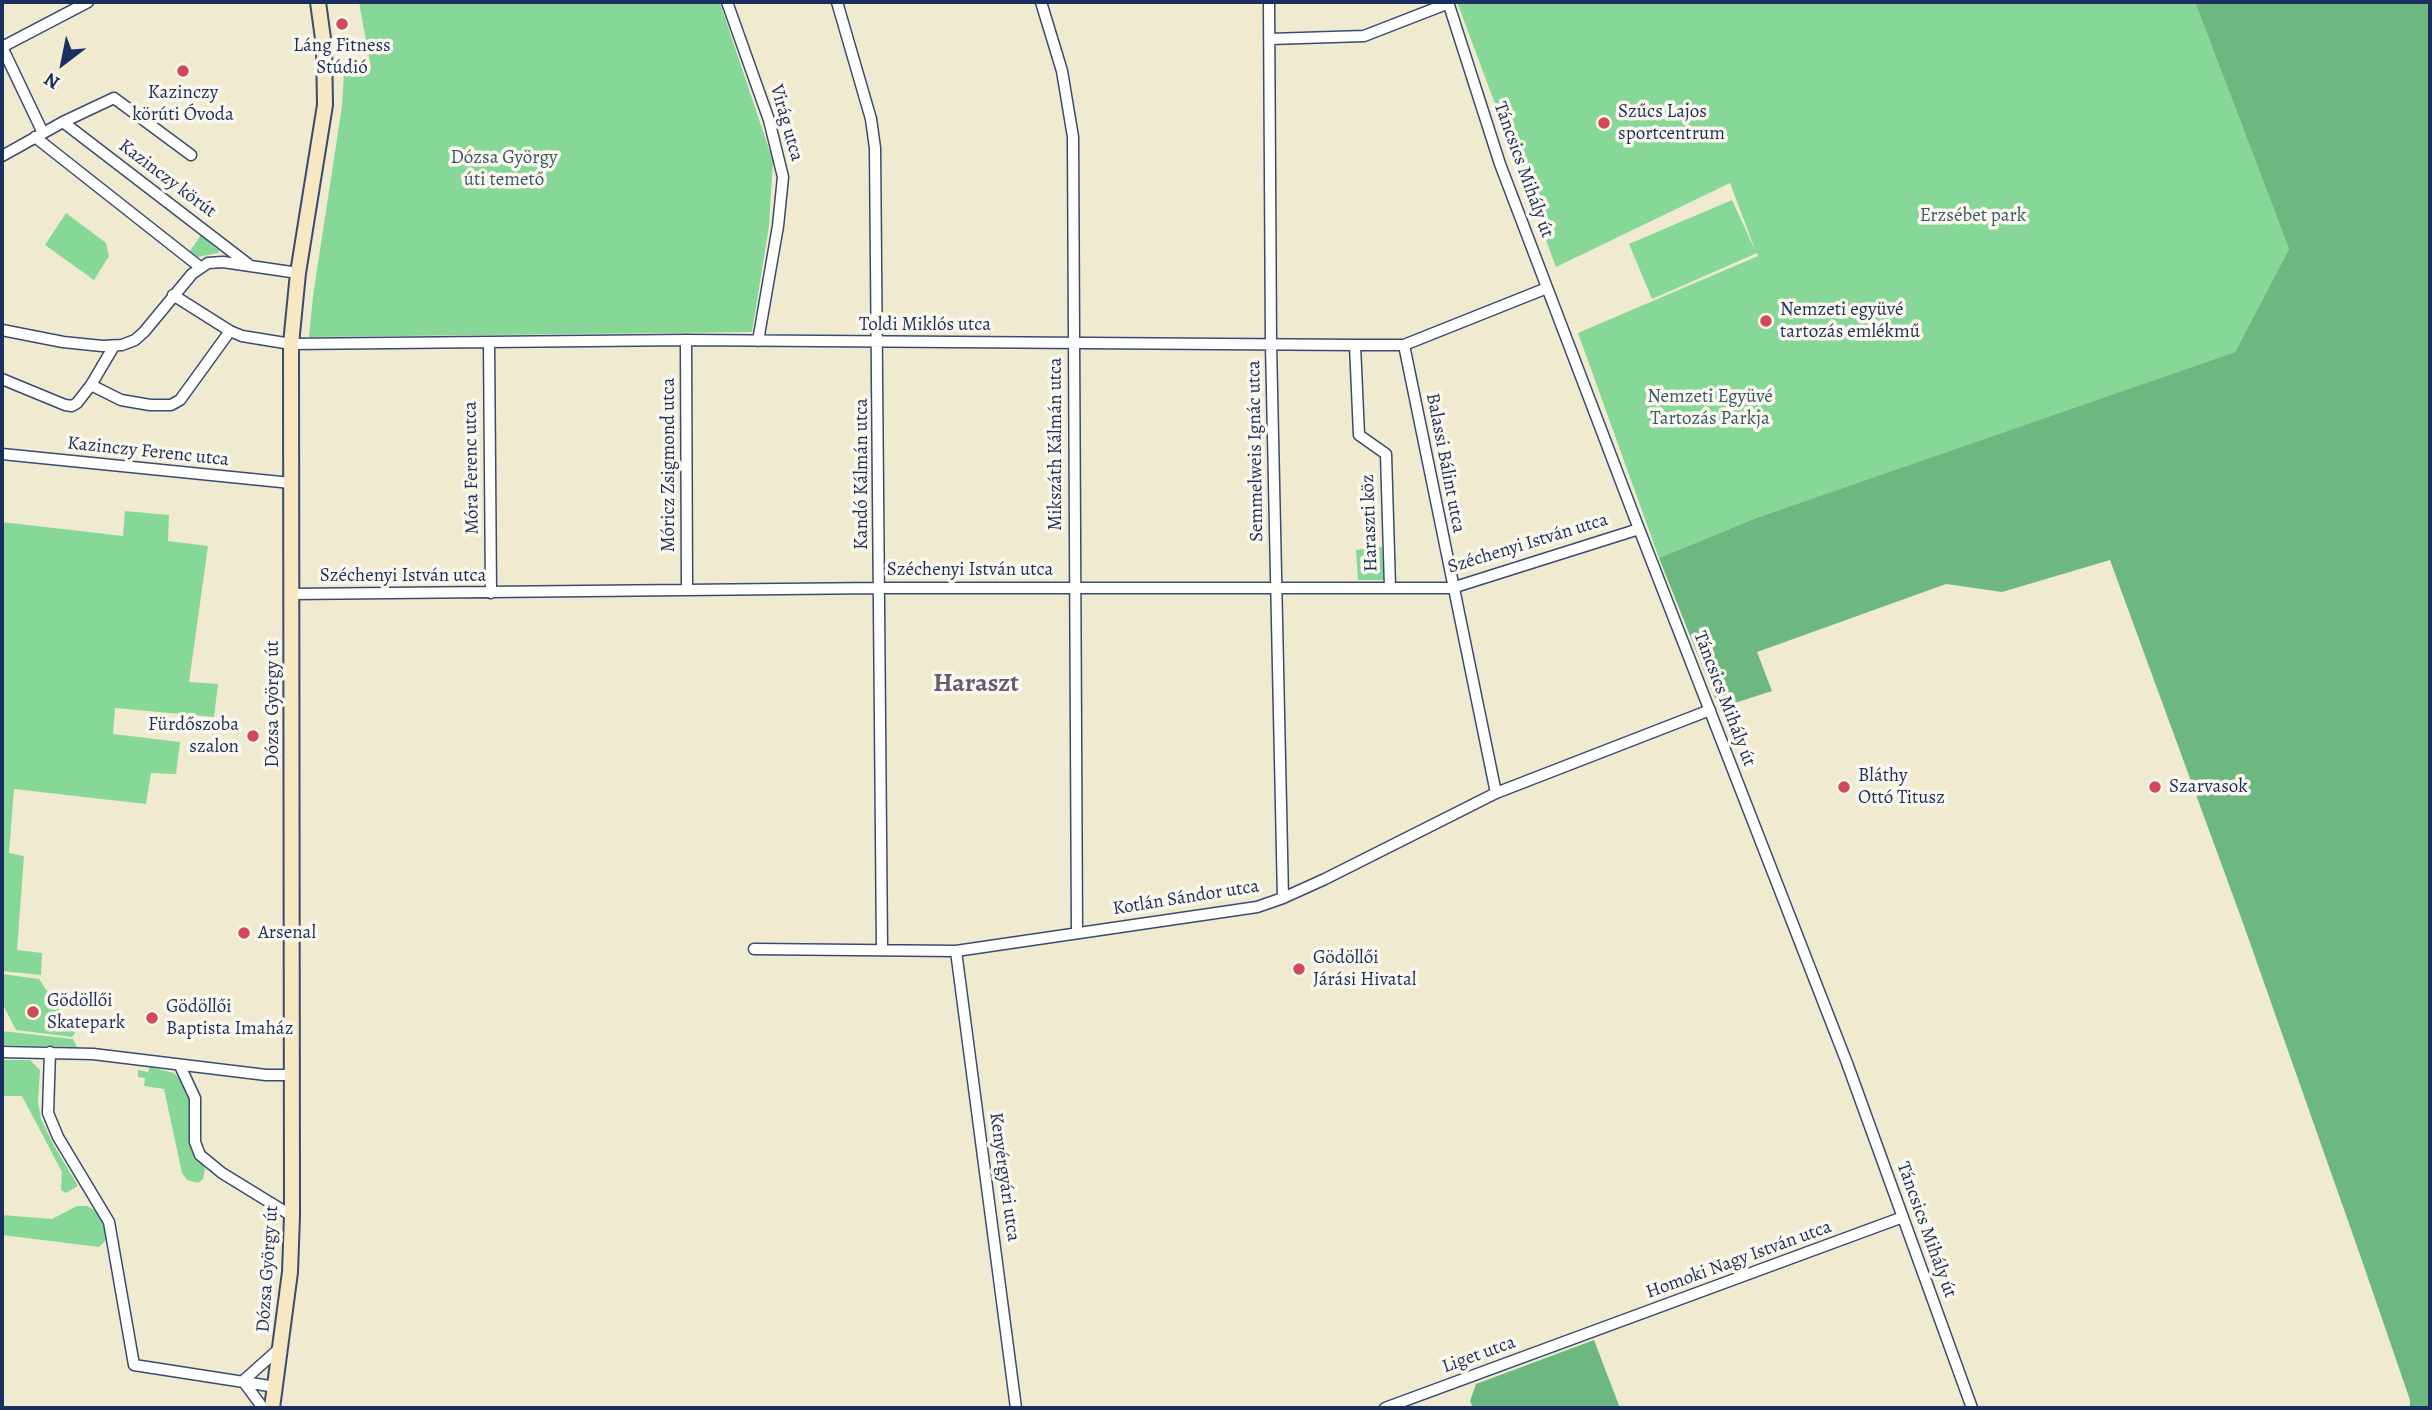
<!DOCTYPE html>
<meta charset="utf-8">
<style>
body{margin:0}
#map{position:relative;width:2432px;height:1410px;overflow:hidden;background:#efead0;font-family:Alegreya,serif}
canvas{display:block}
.frame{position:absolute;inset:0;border:4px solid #1b2f5e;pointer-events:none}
.north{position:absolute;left:28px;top:28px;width:70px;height:70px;-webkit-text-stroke:5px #fbf7ec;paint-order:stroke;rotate:212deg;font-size:19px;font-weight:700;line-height:28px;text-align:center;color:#1b2f5e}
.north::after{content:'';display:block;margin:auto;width:24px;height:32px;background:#1b2f5e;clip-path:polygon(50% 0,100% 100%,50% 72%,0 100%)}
</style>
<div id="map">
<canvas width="2432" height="1410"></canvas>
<div class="frame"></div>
<div class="north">N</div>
</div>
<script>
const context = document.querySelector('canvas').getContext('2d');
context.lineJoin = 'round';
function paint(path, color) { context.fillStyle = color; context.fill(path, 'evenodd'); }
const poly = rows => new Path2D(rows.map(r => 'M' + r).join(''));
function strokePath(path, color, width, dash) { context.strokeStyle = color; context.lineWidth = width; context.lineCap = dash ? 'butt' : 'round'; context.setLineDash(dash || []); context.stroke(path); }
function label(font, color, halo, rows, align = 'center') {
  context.font = font + ' Alegreya,serif'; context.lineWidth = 7; context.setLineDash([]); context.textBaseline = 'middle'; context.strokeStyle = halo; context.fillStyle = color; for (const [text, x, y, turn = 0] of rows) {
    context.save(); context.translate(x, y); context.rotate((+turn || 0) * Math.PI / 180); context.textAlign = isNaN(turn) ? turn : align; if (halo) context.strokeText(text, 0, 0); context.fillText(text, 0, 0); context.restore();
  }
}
const green = poly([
 [359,2,720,3,773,161,769,226,752,332,309,337,313,296,342,106,344,71,371,68],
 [1457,2,2195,2,2289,249,2235,352,1756,518,1659,558,1578,333,1758,256,1757,253,1652,299,1629,244,1732,200,1756,252,1730,183,1556,267],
 [66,213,106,243,109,256,94,280,45,245],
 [201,235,219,251,218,253,198,257,190,251],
 [125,511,169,515,168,541,208,546,189,682,218,684,214,717,115,708,113,734,180,742,176,774,151,773,146,804,14,789,9,853,24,856,17,950,42,953,41,975,2,971,2,522,123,536],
 [1382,547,1384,580,1358,580,1356,550],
 [2,974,39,979,75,1033,72,1037,16,1030,2,1003],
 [2,1031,73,1039,77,1047,2,1045],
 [2,1060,30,1060,40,1070,38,1102,41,1119,53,1144,78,1186,66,1193,61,1190,62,1172,22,1096,2,1096],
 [150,1067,174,1073,190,1090,194,1150,205,1169,203,1179,198,1183,187,1180,182,1173,164,1089,144,1086,145,1078,138,1077,138,1070,148,1072],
 [77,1206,87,1206,98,1212,107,1233,105,1241,99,1247,2,1235,2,1215,52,1219]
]);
const forest = poly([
 [2195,2,2430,2,2430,1408,2410,1408,2410,1400,2359,1252,2243,923,2110,560,2002,592,1946,584,1757,652,1772,691,1719,708,1659,558,1756,518,2235,352,2289,249],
 [1594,1340,1620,1408,1473,1408,1470,1401,1476,1384]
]);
const minor = poly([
 [727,2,769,120,783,177,778,226,758,341],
 [837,2,871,119,875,148,882,950],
 [1041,2,1062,71,1073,137,1077,932],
 [1269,2,1271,344,1283,898],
 [1448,2,1500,164,1634,516,1847,1063,1972,1408],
 [1270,39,1364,36,1449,3],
 [2,47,88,2],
 [2,47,43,133],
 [63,122,248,264],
 [35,137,200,267],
 [2,156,63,122,114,98,191,155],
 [173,295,230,331,242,336,291,344,686,340,1355,345,1404,345,1547,288],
 [2,330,63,342,102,346,122,345,135,340,144,332,192,274,208,263,223,262,298,273],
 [686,340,687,590],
 [489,342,491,593],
 [1355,345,1359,435,1386,454,1390,587],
 [1404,345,1496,793],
 [2,379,65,405,72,406,77,403,91,385,114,346],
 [91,385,121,400,150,405,171,405,180,400,230,331],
 [2,454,291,483],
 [292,594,880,588,1452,588,1639,529],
 [754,949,956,951,1257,907,1283,898,1325,879,1496,793,1710,710],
 [956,951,1016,1408],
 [2,1052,93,1054,266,1075,293,1075],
 [50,1052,48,1113,58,1137,109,1222,134,1365,276,1387],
 [180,1066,195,1098,195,1142,200,1155,222,1173,292,1216],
 [243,1381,281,1347],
 [243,1381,263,1408],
 [1385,1408,1903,1217]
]);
const secondary = poly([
 [272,1408,290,1272,292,1216,291,344,298,273,325,105,324,46,318,2]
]);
const markers = [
 [342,24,7,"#d1495b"],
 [183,71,7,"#d1495b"],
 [1604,123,7,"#d1495b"],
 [1766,321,7,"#d1495b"],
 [253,736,7,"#d1495b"],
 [1844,787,7,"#d1495b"],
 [2155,787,7,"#d1495b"],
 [244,933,7,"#d1495b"],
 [1299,969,7,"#d1495b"],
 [33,1012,7,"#d1495b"],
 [152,1018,7,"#d1495b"]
];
const poiNames = [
 ["Láng Fitness",342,46,"center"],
 ["Stúdió",342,68,"center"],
 ["Kazinczy",183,93,"center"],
 ["körúti Óvoda",183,115,"center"],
 ["Szűcs Lajos",1618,112],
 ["sportcentrum",1618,134],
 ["Nemzeti együvé",1780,310],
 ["tartozás emlékmű",1780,332],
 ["Fürdőszoba",239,725,"right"],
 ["szalon",239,747,"right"],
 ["Bláthy",1858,776],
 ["Ottó Titusz",1858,798],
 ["Szarvasok",2169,787],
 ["Arsenal",258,933],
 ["Gödöllői",1313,958],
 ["Járási Hivatal",1313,980],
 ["Gödöllői",47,1001],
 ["Skatepark",47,1023],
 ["Gödöllői",166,1007],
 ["Baptista Imaház",166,1029]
];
const streetNames = [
 ["Virág utca",786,123,74],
 ["Táncsics Mihály út",1523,170,70],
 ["Kazinczy körút",167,179,37],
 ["Toldi Miklós utca",925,325],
 ["Mikszáth Kálmán utca",1056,444,-90],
 ["Semmelweis Ignác utca",1256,451,-91],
 ["Kazinczy Ferenc utca",148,452,6],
 ["Balassi Bálint utca",1445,463,79],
 ["Móricz Zsigmond utca",669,465,-90],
 ["Móra Ferenc utca",472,468,-91],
 ["Kandó Kálmán utca",862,474,-90],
 ["Haraszti köz",1370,523,-92],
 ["Széchenyi István utca",1528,544,-17],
 ["Széchenyi István utca",970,570],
 ["Széchenyi István utca",403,576],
 ["Táncsics Mihály út",1724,699,69],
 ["Dózsa György út",273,704,-90],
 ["Kotlán Sándor utca",1186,898,-9],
 ["Kenyérgyári utca",1004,1177,82],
 ["Táncsics Mihály út",1926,1230,70],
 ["Homoki Nagy István utca",1739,1260,-20],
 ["Dózsa György út",268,1269,-86],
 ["Liget utca",1479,1355,-20]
];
const parkNames = [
 ["Dózsa György",504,158],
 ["úti temető",504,180],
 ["Erzsébet park",1973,216],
 ["Nemzeti Együvé",1710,397],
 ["Tartozás Parkja",1710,419]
];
const districtNames = [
 ["Haraszt",976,685]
];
paint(green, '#87d898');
paint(forest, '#6db880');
strokePath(minor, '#3b4b6f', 13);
strokePath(secondary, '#3b4b6f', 18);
strokePath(minor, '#fff', 10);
strokePath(secondary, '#f7e8c3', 14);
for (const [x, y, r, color] of markers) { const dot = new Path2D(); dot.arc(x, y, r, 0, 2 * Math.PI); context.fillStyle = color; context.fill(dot); strokePath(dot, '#fbf7ec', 2.5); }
label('19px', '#1b2f5e', '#fbf7ec', poiNames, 'left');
label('19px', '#1b2f5e', '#fbf7ec', streetNames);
label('19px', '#36596c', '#fbf7ec', parkNames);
label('bold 26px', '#645a76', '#fbf7ec', districtNames);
</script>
